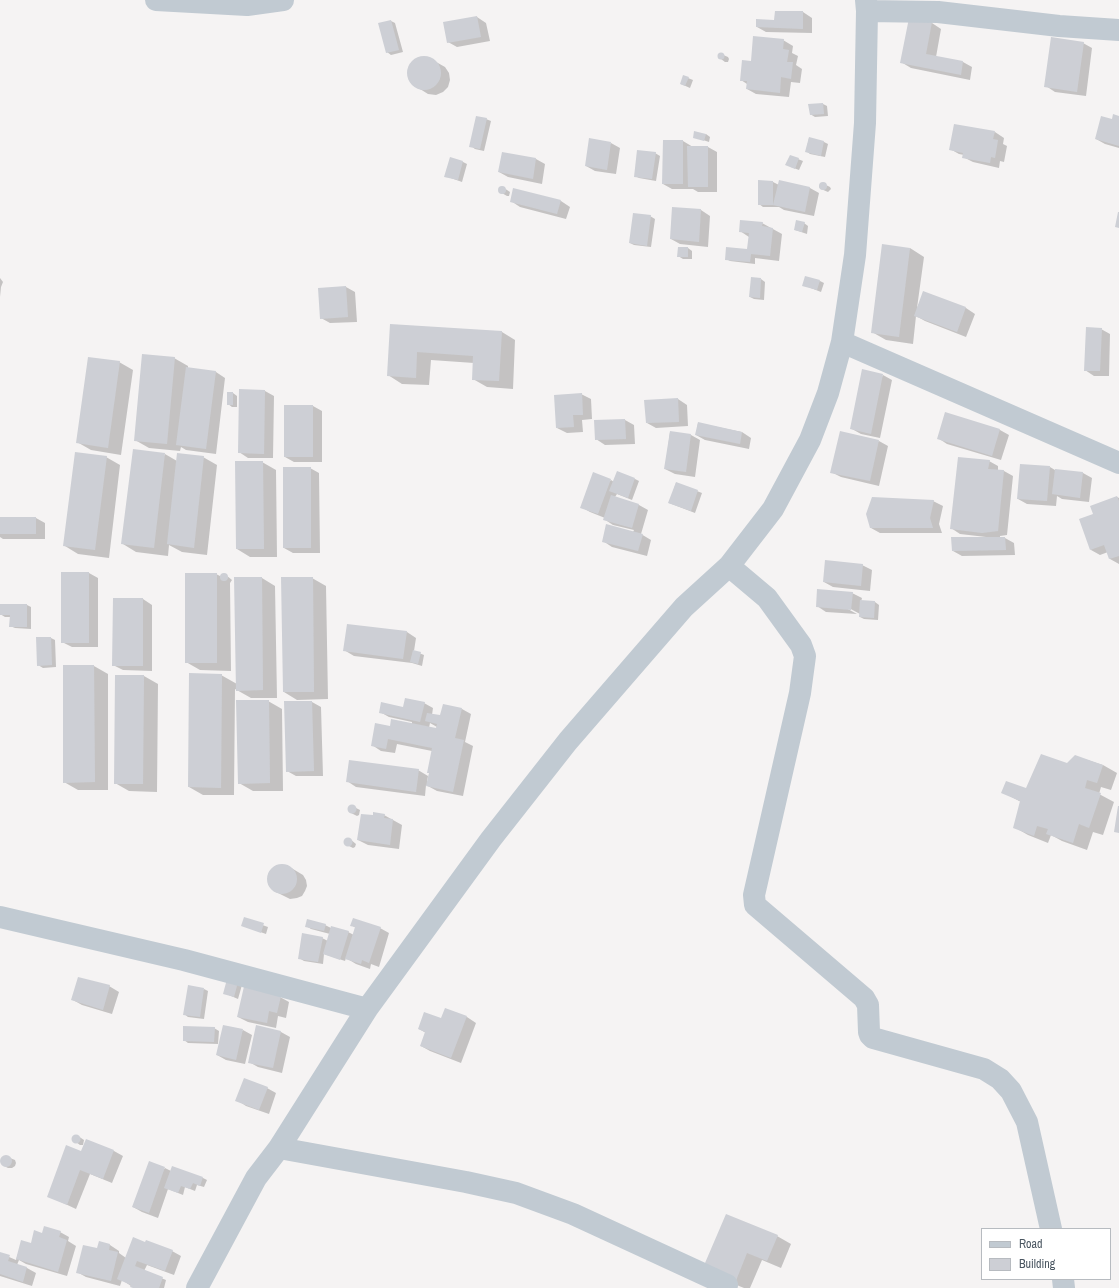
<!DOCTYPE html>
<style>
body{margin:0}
#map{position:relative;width:1119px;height:1288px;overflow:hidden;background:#f5f3f3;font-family:"Archivo Narrow",sans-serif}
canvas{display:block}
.legend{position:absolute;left:981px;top:1228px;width:130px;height:52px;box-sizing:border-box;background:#fff;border:1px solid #b7bbc0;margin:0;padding:5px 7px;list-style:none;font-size:12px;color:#4a5661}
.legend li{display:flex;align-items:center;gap:8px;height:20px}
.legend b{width:20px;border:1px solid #b7bbc0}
</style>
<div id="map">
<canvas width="1119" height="1288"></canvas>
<ul class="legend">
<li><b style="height:5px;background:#c1cad2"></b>Road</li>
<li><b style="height:11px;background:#cdcfd5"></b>Building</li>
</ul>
</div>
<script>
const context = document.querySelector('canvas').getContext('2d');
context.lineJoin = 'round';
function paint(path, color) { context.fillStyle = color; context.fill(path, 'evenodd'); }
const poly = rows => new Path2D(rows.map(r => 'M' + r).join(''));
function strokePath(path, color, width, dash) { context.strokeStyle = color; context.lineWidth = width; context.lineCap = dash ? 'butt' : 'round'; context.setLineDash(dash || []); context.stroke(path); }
const shadow = poly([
 [803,12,812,18,812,33,766,32,757,27],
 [477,17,486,23,490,41,457,47,448,42],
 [910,19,932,23,941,29,936,57,963,62,972,67,970,80,911,68,901,62],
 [391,21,395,23,403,52,391,55,387,52],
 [783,40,793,46,792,53,798,56,796,65,802,69,800,83,791,82,789,97,756,94,747,89,747,84,741,80,752,62],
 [1083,43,1092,48,1086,96,1055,92,1046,86],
 [721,54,728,57,729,59,728,62,725,62,721,59,719,56],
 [423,57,429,58,445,67,449,73,450,80,448,87,443,92,436,95,428,94,412,84,408,77,408,69,411,63,416,59],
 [688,78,693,80,690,88,681,84],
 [823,104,827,106,828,116,815,117,810,114,810,105],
 [1119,117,1119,148,1105,144,1096,139,1113,120],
 [486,119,491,121,484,151,475,149,471,146],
 [995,132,1004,138,1003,144,1007,146,1004,162,1000,161,999,168,973,162,963,157,964,155,959,154,950,149],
 [706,134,710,137,709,142,694,137],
 [809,138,824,142,828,144,825,157,810,154,806,151],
 [664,141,683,141,693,147,708,147,717,152,717,192,698,192,693,189,672,189,663,184],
 [611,143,620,148,616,174,595,171,586,166],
 [503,153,536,159,545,164,542,184,508,177,499,172],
 [655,153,660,156,656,181,639,178,635,176],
 [790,156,803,161,799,170,791,167],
 [450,159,463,162,467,164,462,182,445,176],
 [759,181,773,182,779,185,810,188,819,193,814,216,784,210,779,207,763,207,759,204],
 [822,183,830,187,831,189,828,192,821,189,819,187,820,184],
 [501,188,504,188,510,192,509,196,507,196,500,192],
 [511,201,561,201,570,207,566,219,520,207],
 [673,208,701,210,710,216,708,247,680,244,671,239],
 [650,216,655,219,651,247,634,245,630,243],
 [762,223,782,234,779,261,755,258,755,264,730,261,726,259,748,250,749,237,740,231],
 [804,223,808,226,807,234,795,230],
 [688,248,692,251,692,259,683,259,678,256],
 [910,248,924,257,917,308,924,293,966,308,975,314,966,337,925,321,916,316,913,344,886,340,872,332],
 [0,278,3,282,1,287,0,297],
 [761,279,765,282,764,300,754,299,750,297],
 [820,281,824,283,821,292,803,285],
 [346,287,355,292,357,322,330,323,321,318],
 [391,325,502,332,515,340,513,389,487,387,473,379,474,363,431,360,429,385,402,384,388,375],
 [1101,329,1110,334,1109,376,1094,376,1085,370],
 [174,358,188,366,188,369,216,372,225,378,216,454,186,450,181,447,180,451,149,448,135,440],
 [119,362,133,370,121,455,91,450,77,442],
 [883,375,892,380,880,438,861,434,852,429],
 [265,391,274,396,273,458,248,458,239,452],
 [233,393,237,396,237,407,232,407,228,404],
 [581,394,591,399,592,419,582,420,583,432,567,433,557,428],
 [678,399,687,405,688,426,656,428,647,423],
 [313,406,322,411,322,462,294,462,285,457],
 [946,413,1000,430,1009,435,1001,460,947,444,938,438],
 [625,420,634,425,635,444,605,445,596,439,595,421],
 [698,423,742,432,751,438,749,449,705,440,696,435],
 [670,432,691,435,700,440,695,477,675,474,665,469],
 [879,441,888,446,879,486,841,477,831,472],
 [165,454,177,461,203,457,217,465,207,555,182,552,169,545,168,556,136,552,123,544],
 [106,457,120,465,109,558,78,554,65,546],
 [989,461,998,466,998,471,1004,471,1013,476,1007,535,1000,536,1000,538,1005,538,1014,543,1015,555,962,556,953,551,986,538,986,537,960,534,951,528],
 [262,462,276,470,277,557,250,557,237,549],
 [1050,467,1055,470,1083,473,1092,478,1089,502,1062,499,1057,496,1056,506,1027,504,1018,499],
 [310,468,319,473,320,553,293,553,284,548],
 [635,479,639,481,632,500,617,494,615,497,639,505,648,510,641,534,651,540,647,556,612,547,603,541,633,532,634,530,613,525,604,519,605,518,590,512,581,507,611,480,614,482],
 [676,483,702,493,695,513,669,503],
 [1117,497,1119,498,1119,564,1110,559,1108,552,1100,555,1091,550,1094,515],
 [933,501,943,506,939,524,942,533,880,533,871,528],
 [0,518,36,518,45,523,45,539,3,539,0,537],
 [862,565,872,570,870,591,833,587,824,582],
 [89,573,98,578,98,647,72,647,62,642],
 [216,574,220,576,224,574,226,575,232,580,230,583,231,671,200,670,186,662],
 [262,578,275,586,277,698,251,698,235,689,234,795,203,795,189,787,221,675,237,684],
 [312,578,326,586,328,699,297,700,284,692],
 [852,593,862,598,861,602,875,602,879,605,878,620,864,619,860,617,860,614,847,607,846,608,857,614,826,612,817,606],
 [114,599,143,599,152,605,152,671,123,670,113,665],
 [0,605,27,605,31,607,31,629,15,628,10,626,11,617,5,617,0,614],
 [407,632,416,638,414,651,424,655,422,666,412,663,354,656,344,650],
 [51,638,55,640,56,667,43,668,38,665],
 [94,666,108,674,108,790,78,790,64,782],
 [144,676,158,684,157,792,129,791,115,783],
 [268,701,282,709,283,791,253,791,239,783],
 [312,702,321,707,323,776,296,776,287,771],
 [424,703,433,708,432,715,441,716,462,709,471,714,465,742,473,746,463,796,437,791,426,785,425,796,356,787,347,781,418,770,428,776,427,782,428,782,432,751,397,744,395,753,381,751,372,745,391,727,412,724,412,722,389,717,380,712,404,708],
 [430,723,437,727,437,729,429,728],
 [1075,756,1103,765,1117,773,1111,790,1101,787,1099,794,1114,802,1103,835,1093,832,1087,850,1062,841,1051,835,1048,843,1028,835,1014,827,1021,802,1002,792,1027,789,1068,764],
 [352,806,360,810,359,815,357,816,349,812,348,809,350,807],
 [384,815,402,825,399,849,368,845,358,840,374,816],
 [350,839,356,844,355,847,353,848,345,844,344,841,345,840],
 [281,865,288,866,303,875,306,880,307,886,305,891,302,896,297,898,290,899,274,891,269,885,268,879,269,872,274,867],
 [245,919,268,927,266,934,243,926],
 [325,925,331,928,348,932,354,935,356,928,351,925,380,928,389,933,379,967,371,964,370,969,356,964,346,958,345,961,324,954,323,964,304,961,299,958,322,938,328,941,330,934,311,929,306,926],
 [228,980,242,985,238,999,224,993],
 [109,986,119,992,112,1014,82,1005,73,1000],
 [204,989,208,991,204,1019,188,1017,184,1014],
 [280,997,289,1002,286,1018,278,1016,276,1028,248,1022,238,1017],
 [467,1017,476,1023,461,1063,430,1051,421,1046,426,1033,419,1029,442,1020],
 [257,1026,281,1032,290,1037,282,1073,258,1067,249,1062],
 [214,1028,219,1031,218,1044,188,1043,184,1040],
 [243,1030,252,1035,245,1064,226,1060,217,1055],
 [267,1088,276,1093,269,1114,246,1106,237,1100],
 [75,1136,78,1136,84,1140,83,1145,80,1145,73,1140],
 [114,1151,123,1156,112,1183,90,1174,76,1209,48,1196,82,1153],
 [5,1156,15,1160,16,1163,15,1166,12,1168,8,1168,4,1166,1,1163,1,1159],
 [165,1168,171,1171,203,1178,207,1180,204,1187,197,1185,195,1191,185,1187,183,1195,168,1189,158,1218,142,1212,133,1207],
 [60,1232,69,1237,68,1241,76,1246,67,1276,26,1264,19,1260,17,1265,27,1268,36,1273,32,1286,0,1276,0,1253,16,1260,22,1241,31,1244,43,1234],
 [777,1236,791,1244,781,1268,762,1260,750,1288,744,1288,717,1277,704,1269],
 [100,1242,110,1245,119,1251,119,1253,126,1258,172,1251,181,1256,174,1275,147,1265,144,1271,166,1280,164,1288,134,1288,122,1280,120,1286,86,1277,77,1272,98,1249]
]);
const building = poly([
 [775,11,803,11,803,29,756,27,756,19,774,20],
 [477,16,481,37,447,43,443,22],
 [909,18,932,22,926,54,963,61,961,75,900,63],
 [391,20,399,50,386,53,378,23],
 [753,36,784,39,783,49,789,50,787,62,793,62,791,79,781,77,780,93,746,89,747,81,740,81,742,60,751,61],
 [1051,37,1084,42,1077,92,1044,87],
 '717.5 56a3.5 3.5 0 1 1 7 0a3.5 3.5 0 1 1-7 0Z',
 '407 73a17 17 0 1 1 34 0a17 17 0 1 1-34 0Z',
 [683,75,689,77,685,86,680,84],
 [823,103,824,114,810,115,808,104],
 [1113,114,1119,116,1119,146,1095,139,1101,116,1112,119],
 [476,116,487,118,480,149,469,147],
 [954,124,995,131,993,139,998,140,995,158,991,157,990,163,962,158,963,153,949,150],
 [694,131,706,134,704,141,693,138],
 [809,137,824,141,821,156,805,152],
 [589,138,611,142,607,170,585,166],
 [663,140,683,140,683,184,662,184],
 [687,146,708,146,708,187,688,187],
 [637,150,656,152,652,179,634,177],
 [502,152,536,158,533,179,498,172],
 [790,155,799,158,795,169,785,165],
 [450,157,463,161,458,180,444,177],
 [758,180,773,181,773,205,758,205],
 [779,180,810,187,805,212,773,205],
 '819 186a4 4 0 1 1 8 0a4 4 0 1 1-8 0Z',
 '498 190a4 4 0 1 1 8 0a4 4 0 1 1-8 0Z',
 [513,188,561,200,557,214,510,202],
 [672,207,701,209,699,242,670,239],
 [1118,212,1119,212,1119,228,1115,227],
 [633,213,651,215,647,246,629,243],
 [740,220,763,222,762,226,773,228,770,256,751,254,750,262,725,260,726,247,747,249,749,233,739,232],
 [796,220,805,222,802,232,794,230],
 [882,244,910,248,899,337,871,333],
 [678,247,688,247,688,257,677,257],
 [805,276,820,280,817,290,802,286],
 [751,277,761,278,760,298,749,297],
 [346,286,348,317,320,319,318,288],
 [923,291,966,307,957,332,914,316],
 [390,324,502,331,499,381,472,380,473,356,417,352,416,378,387,376],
 [1086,327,1102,328,1100,371,1084,371],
 [142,354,175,357,167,444,134,441],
 [88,357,120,361,108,448,76,443],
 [186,367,216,371,206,449,176,445],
 [862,369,883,374,871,434,850,429],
 [239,389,265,390,264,454,238,453],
 [227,392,233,392,233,405,227,405],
 [582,393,583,415,573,415,574,427,556,428,554,395],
 [678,398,679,422,646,423,644,400],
 [284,405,313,405,313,457,284,457],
 [945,412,1000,429,992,456,937,439],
 [625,419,626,439,595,440,594,420],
 [698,422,742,432,740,444,695,435],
 [670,431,691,434,686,472,664,469],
 [840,431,879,440,870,481,830,473],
 [133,449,165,453,154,548,121,544],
 [75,452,107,456,95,550,63,546],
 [177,453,204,456,194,548,167,544],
 [958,457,990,460,988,469,1004,470,998,531,982,533,950,529],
 [235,461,263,461,264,549,236,549],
 [1020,464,1050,466,1047,501,1017,499],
 [283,467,311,467,311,548,283,548],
 [1055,469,1083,472,1080,498,1052,494],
 [617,471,635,478,628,498,609,491],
 [593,472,611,479,598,514,580,508],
 [676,482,698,490,691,511,668,503],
 [611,495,639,504,632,528,603,520],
 [1117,496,1119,501,1119,556,1109,559,1104,545,1090,550,1079,519,1093,514,1090,506],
 [872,497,934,500,930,518,933,528,870,528,866,514],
 [0,517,36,517,36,534,0,534],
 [606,524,643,534,638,551,602,542],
 [951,537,1005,537,1006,550,952,551],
 [825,560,863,564,861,586,823,582],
 [61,572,89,572,89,643,61,643],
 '220 577a4 4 0 1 1 8 0a4 4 0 1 1-8 0Z',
 [185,573,217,573,217,663,185,663],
 [234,577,262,577,263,690,236,691],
 [281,577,313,577,314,692,283,692],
 [817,589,853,592,851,610,816,607],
 [113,598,143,598,143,666,112,666],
 [860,600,875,601,874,618,859,617],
 [0,604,27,604,27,627,9,627,10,615,0,615],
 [347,624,407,631,403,659,343,651],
 [36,637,51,637,52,665,37,666],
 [413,650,421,652,418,664,410,662],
 [63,665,94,665,95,782,63,783],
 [189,673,222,674,221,788,188,787],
 [115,675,144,675,143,784,114,784],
 [405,698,425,702,420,722,379,713,381,702,403,707],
 [236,700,269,700,270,783,238,784],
 [284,701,312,701,314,771,286,772],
 [443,704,462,708,455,738,464,740,453,792,426,786,429,773,427,773,432,748,388,739,386,749,371,746,375,723,390,726,391,719,436,728,437,724,425,721,427,713,440,715],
 [1041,754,1067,763,1075,755,1103,765,1097,783,1087,780,1085,788,1101,793,1089,828,1079,824,1073,843,1046,834,1048,829,1037,826,1034,836,1013,828,1020,801,1001,793,1006,781,1026,788],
 [349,760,419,769,416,792,346,782],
 '347.5 809a4.5 4.5 0 1 1 9 0a4.5 4.5 0 1 1-9 0Z',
 [1118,806,1119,806,1119,833,1114,832],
 [373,812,385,814,384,818,393,819,390,845,357,840,361,814,373,815],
 '343.5 842a4.5 4.5 0 1 1 9 0a4.5 4.5 0 1 1-9 0Z',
 '267 879a15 15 0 1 1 30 0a15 15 0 1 1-30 0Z',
 [244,917,264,923,261,933,241,926],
 [353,918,381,927,369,963,362,960,361,964,345,959,355,927,350,926],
 [307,919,326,924,324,931,305,927],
 [331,926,349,931,340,960,323,954],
 [302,933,323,937,318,962,298,959],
 [78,977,110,985,103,1010,71,1000],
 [227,979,238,982,234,997,223,994],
 [245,982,281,996,277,1013,269,1011,267,1023,237,1017],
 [188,985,204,988,200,1017,183,1015],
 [445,1008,467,1016,451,1058,420,1046,425,1032,418,1029,424,1012,441,1018],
 [223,1025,243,1029,236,1060,216,1055],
 [256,1025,281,1031,273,1068,248,1063],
 [183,1026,215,1027,214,1042,183,1041],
 [244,1078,268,1087,259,1110,235,1101],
 '71.5 1139a4.5 4.5 0 1 1 9 0a4.5 4.5 0 1 1-9 0Z',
 [86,1139,114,1150,103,1179,80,1170,67,1205,47,1197,66,1145,81,1151],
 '0 1161a6 6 0 1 1 12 0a6 6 0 1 1-12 0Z',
 [149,1161,165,1167,149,1213,132,1207],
 [172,1166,203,1177,200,1186,193,1183,190,1189,181,1186,178,1193,164,1188],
 [726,1214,778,1235,767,1261,747,1253,735,1283,702,1270],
 [44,1226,61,1231,59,1237,67,1240,58,1272,16,1259,21,1240,31,1243,34,1230,42,1233],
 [133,1237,145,1242,146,1240,173,1250,165,1271,137,1261,135,1266,163,1277,159,1288,133,1288,130,1287,131,1285,117,1279],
 [99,1241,110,1244,109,1250,118,1252,111,1281,76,1273,83,1245,97,1248],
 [0,1252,10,1255,8,1261,27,1267,23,1282,0,1274]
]);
const minor = poly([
 [156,0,247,5,283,0],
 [867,11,938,12,1059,26,1119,30],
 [842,342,1119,463],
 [729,566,767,598,801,645,805,656,800,693,754,895,755,905,864,998,868,1005,869,1032,870,1035,873,1038,984,1069,1000,1079,1011,1091,1027,1122,1051,1229],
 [0,917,184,960,367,1009],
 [279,1148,466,1182,516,1193,573,1214,727,1285],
 [1063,1279,1064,1288],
 [197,1288,256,1178,279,1148,367,1009,491,839,568,741,684,607,729,566,773,509,810,440,828,393,842,342,855,255,865,123,867,11,866,0]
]);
paint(shadow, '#0003');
paint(building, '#cdcfd5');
strokePath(minor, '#c1cad2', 22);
</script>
